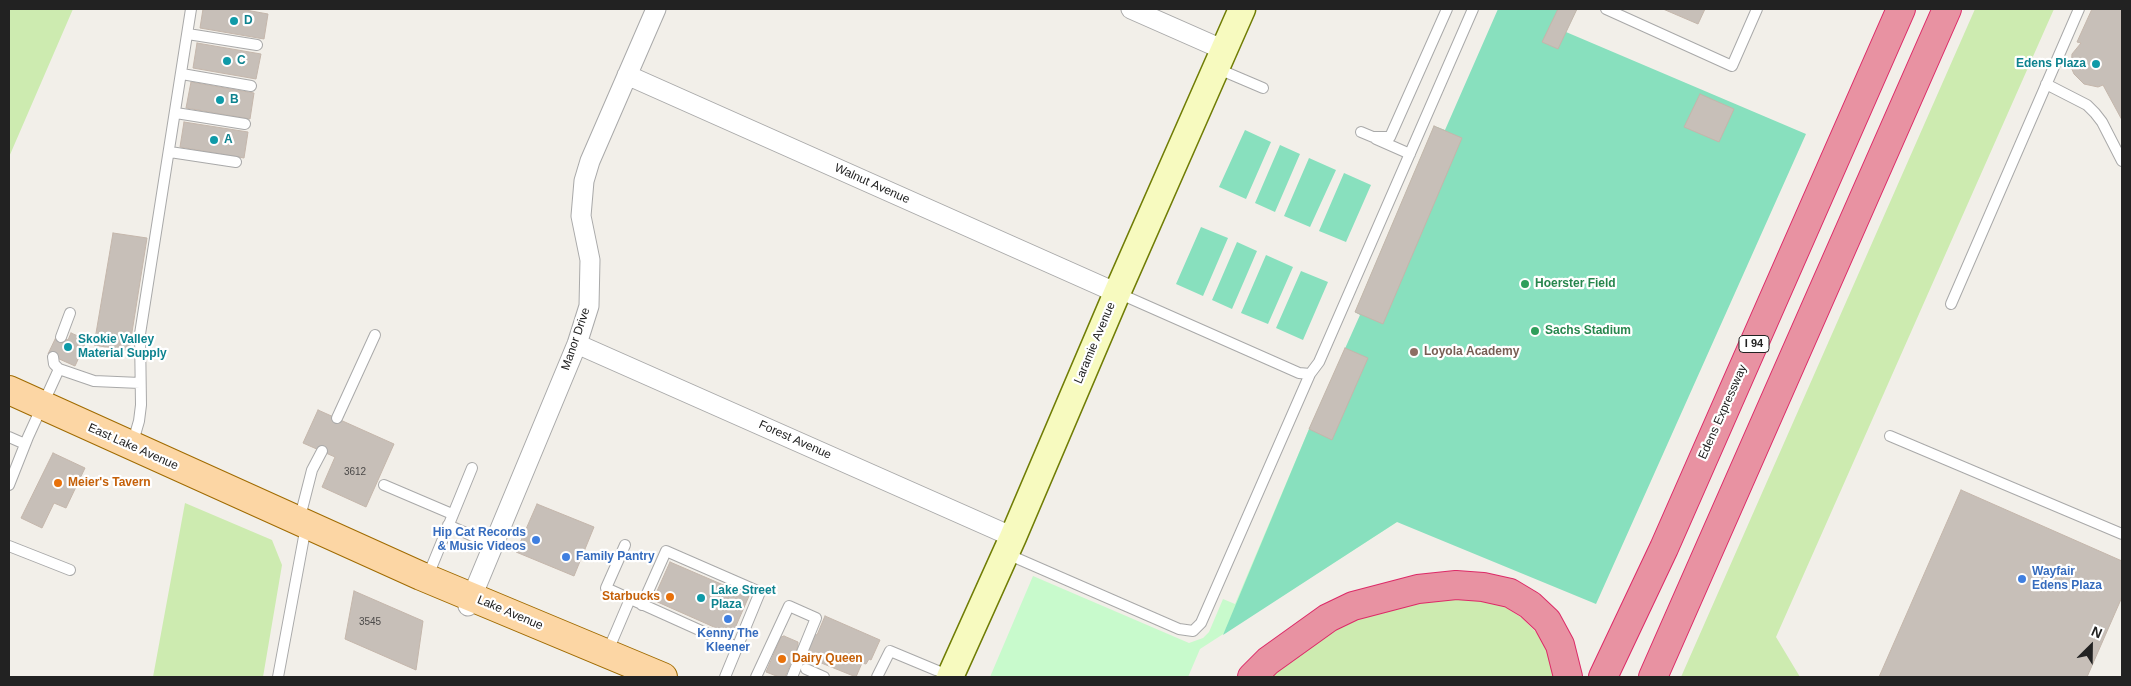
<!DOCTYPE html>
<style>
body{margin:0}
#map{position:relative;width:2131px;height:686px;overflow:hidden;background:#f2efe9;font-family:Arial,sans-serif}
canvas{display:block}
.frame{position:absolute;inset:0;border:10px solid #222;pointer-events:none}
.north{position:absolute;left:2066px;top:621px;width:50px;height:50px;-webkit-text-stroke:4px #fff;paint-order:stroke;rotate:23deg;font-size:14px;font-weight:700;line-height:20px;text-align:center;color:#222}
.north::after{content:'';display:block;margin:auto;width:18px;height:22px;background:#222;clip-path:polygon(50% 0,100% 100%,50% 72%,0 100%)}
</style>
<div id="map">
<canvas width="2131" height="686"></canvas>
<div class="frame"></div>
<div class="north">N</div>
</div>
<script>
const context = document.querySelector('canvas').getContext('2d');
context.lineJoin = 'round';
function paint(path, color) { context.fillStyle = color; context.fill(path, 'evenodd'); }
const poly = rows => new Path2D(rows.map(r => 'M' + r).join(''));
function strokePath(path, color, width, dash) { context.strokeStyle = color; context.lineWidth = width; context.lineCap = dash ? 'butt' : 'round'; context.setLineDash(dash || []); context.stroke(path); }
function label(font, color, halo, rows, align = 'center') {
  context.font = font + ' Arial,sans-serif'; context.lineWidth = 4.5; context.setLineDash([]); context.textBaseline = 'middle'; context.strokeStyle = halo; context.fillStyle = color; for (const [text, x, y, turn = 0] of rows) {
    context.save(); context.translate(x, y); context.rotate((+turn || 0) * Math.PI / 180); context.textAlign = isNaN(turn) ? turn : align; if (halo) context.strokeText(text, 0, 0); context.fillText(text, 0, 0); context.restore();
  }
}
const grass = poly([
 [9,9,73,9,9,157],
 [1975,9,2054,9,1776,637,1800,677,1681,677],
 [185,503,272,540,282,565,263,677,153,677],
 [1455,597,1480,598,1504,606,1522,618,1539,635,1551,658,1554,677,1271,677,1304,649,1330,631,1356,619,1387,608]
]);
const park = poly([
 [1309,429,1425,504,1200,649,1188,677,990,677,1033,576,1189,643,1203,638,1209,632,1223,599,1235,604]
]);
const pitch = poly([
 [1498,9,1577,9,1566,32,1806,134,1596,604,1397,522,1223,635,1309,429,1360,315,1355,312,1434,126,1445,130],
 [1245,130,1271,142,1246,199,1219,187],
 [1280,145,1300,154,1275,212,1255,203],
 [1309,158,1336,170,1310,227,1284,216],
 [1344,173,1371,185,1346,242,1319,231],
 [1201,227,1228,238,1203,296,1176,284],
 [1237,242,1257,251,1232,309,1212,300],
 [1266,255,1293,267,1268,324,1241,313],
 [1301,271,1328,282,1303,340,1276,328]
]);
const building = poly([
 [203,9,240,9,268,14,264,39,200,28,203,9],
 [1558,9,1577,9,1558,49,1542,42,1558,9],
 [1663,9,1705,9,1698,24,1663,9],
 [2092,9,2122,9,2122,120,2103,85,2098,87,2084,84,2074,74,2071,67,2072,54,2081,43,2077,42,2092,9],
 [197,43,261,54,256,79,193,68,197,43],
 [191,82,254,93,250,119,186,108,191,82],
 [1700,94,1734,109,1719,142,1684,127,1700,94],
 [184,122,248,132,244,158,180,147,184,122],
 [1434,126,1462,138,1383,324,1355,312,1434,126],
 [113,233,147,238,129,351,94,345,113,233],
 [71,333,87,340,75,366,48,354,57,335,68,340,71,333],
 [1345,348,1368,358,1332,440,1309,429,1345,348],
 [318,410,394,444,366,507,322,487,335,457,303,443,318,410],
 [53,453,85,468,66,508,54,503,42,528,21,518,53,453],
 [1961,490,2122,561,2122,597,2087,677,1879,677,1961,490],
 [537,504,594,527,574,576,516,552,537,504],
 [670,562,749,596,732,635,653,600,670,562],
 [354,591,423,621,416,670,345,639,354,591],
 [825,616,880,640,871,660,869,659,866,664,862,663,856,677,804,656,814,634,817,635,825,616],
 [784,636,798,642,798,646,785,677,779,677,766,672,781,637,784,636]
]);
const lane = poly([
 [1606,9,1732,66,1757,9],
 [188,34,257,45],
 [1216,68,1263,88],
 [182,74,251,86],
 [2046,84,2087,105,2095,113,2102,122,2122,161],
 [176,113,245,124],
 [1361,132,1373,137,1390,137,1447,9],
 [1376,139,1410,154],
 [170,152,236,162],
 [1118,293,1299,373,1310,374,1319,362,1473,9],
 [1951,304,2079,9],
 [61,337,70,313],
 [53,357,54,364,59,369],
 [337,418,375,335],
 [1890,436,2122,534],
 [9,437,25,444],
 [132,445,139,421,141,405,140,334,191,9],
 [9,485,28,437,59,369,94,381,140,383],
 [384,485,452,514],
 [299,521,312,470,322,451],
 [448,525,493,545],
 [625,545,606,588,737,647],
 [9,546,70,570],
 [1007,554,1179,629,1193,631,1201,623,1310,374],
 [427,578,472,468],
 [642,605,666,551,760,592,725,677],
 [607,653,630,599],
 [806,669,824,677],
 [278,677,306,526],
 [756,677,789,606,816,618,792,677],
 [877,677,890,651,950,676]
]);
const street = poly([
 [1131,9,1224,50],
 [627,75,1117,293],
 [577,344,1013,537],
 [468,606,577,344,589,306,590,260,581,216,584,181,590,161,656,9]
]);
const secondary = poly([
 [950,677,1013,537,1117,293,1242,9]
]);
const primary = poly([
 [9,390,421,576,663,677]
]);
const highway = poly([
 [1252,677,1268,661,1328,618,1353,606,1418,589,1456,585,1483,587,1510,593,1530,605,1547,621,1560,645,1568,677],
 [1603,677,1664,548,1901,9],
 [1653,677,1947,9]
]);
const markers = [
 [234,21,5,"#0f9aa8"],
 [227,61,5,"#0f9aa8"],
 [2096,64,5,"#0f9aa8"],
 [220,100,5,"#0f9aa8"],
 [214,140,5,"#0f9aa8"],
 [1525,284,5,"#2e9e5b"],
 [1535,331,5,"#2e9e5b"],
 [68,347,5,"#0f9aa8"],
 [1414,352,5,"#8d6e63"],
 [58,483,5,"#e8710a"],
 [536,540,5,"#3f7fe0"],
 [566,557,5,"#3f7fe0"],
 [2022,579,5,"#3f7fe0"],
 [670,597,5,"#e8710a"],
 [701,598,5,"#0f9aa8"],
 [728,619,5,"#3f7fe0"],
 [782,659,5,"#e8710a"]
];
const numberNames = [
 ["3612",355,472],
 ["3545",370,622]
];
const shields = [
 [1754,344,30]
];
const shieldNames = [
 ["I 94",1754,344]
];
const cultureNames = [
 ["D",244,21],
 ["C",237,61],
 ["Edens Plaza",2086,64,"right"],
 ["B",230,100],
 ["A",224,140],
 ["Skokie Valley",78,340],
 ["Material Supply",78,354],
 ["Lake Street",711,591],
 ["Plaza",711,605]
];
const streetNames = [
 ["Walnut Avenue",872,184,24],
 ["Manor Drive",576,339,-71],
 ["Laramie Avenue",1095,343,-67],
 ["Edens Expressway",1723,412,-66],
 ["Forest Avenue",795,440,24],
 ["East Lake Avenue",133,447,24],
 ["Lake Avenue",510,613,23]
];
const leisureNames = [
 ["Hoerster Field",1535,284],
 ["Sachs Stadium",1545,331]
];
const educationNames = [
 ["Loyola Academy",1424,352]
];
const foodNames = [
 ["Meier's Tavern",68,483],
 ["Starbucks",660,597,"right"],
 ["Dairy Queen",792,659]
];
const shopNames = [
 ["Hip Cat Records",526,533,"right"],
 ["& Music Videos",526,547,"right"],
 ["Family Pantry",576,557],
 ["Wayfair",2032,572],
 ["Edens Plaza",2032,586],
 ["Kenny The",728,634,"center"],
 ["Kleener",728,648,"center"]
];
paint(grass, '#cdebb0');
paint(park, '#c8facc');
paint(pitch, '#88e0be');
paint(building, '#c7bfb8');
strokePath(building, '#c4b6ab', 1);
strokePath(lane, '#a9a9a9', 12);
strokePath(street, '#a9a9a9', 21);
strokePath(secondary, '#707d05', 29);
strokePath(primary, '#a06b00', 30);
strokePath(highway, '#dc2a67', 30);
strokePath(lane, '#fff', 10);
strokePath(street, '#fff', 19);
strokePath(secondary, '#f7fabf', 26);
strokePath(primary, '#fcd6a4', 28);
strokePath(highway, '#e892a2', 28);
for (const [x, y, r, color] of markers) { const dot = new Path2D(); dot.arc(x, y, r, 0, 2 * Math.PI); context.fillStyle = color; context.fill(dot); strokePath(dot, '#fff', 2); }
label('10px', '#4b4948', null, numberNames);
for (const [x, y, w] of shields) { const box = new Path2D(); box.roundRect(x - w / 2, y - 8.5, w, 17, 4); context.fillStyle = '#fff'; context.fill(box); strokePath(box, '#222', 1); }
label('bold 11px', '#222', null, shieldNames);
label('bold 12px', '#0d838f', '#fff', cultureNames, 'left');
label('12px', '#222', '#fff', streetNames);
label('bold 12px', '#27864d', '#fff', leisureNames, 'left');
label('bold 12px', '#785e54', '#fff', educationNames, 'left');
label('bold 12px', '#c56008', '#fff', foodNames, 'left');
label('bold 12px', '#366cbe', '#fff', shopNames, 'left');
</script>
